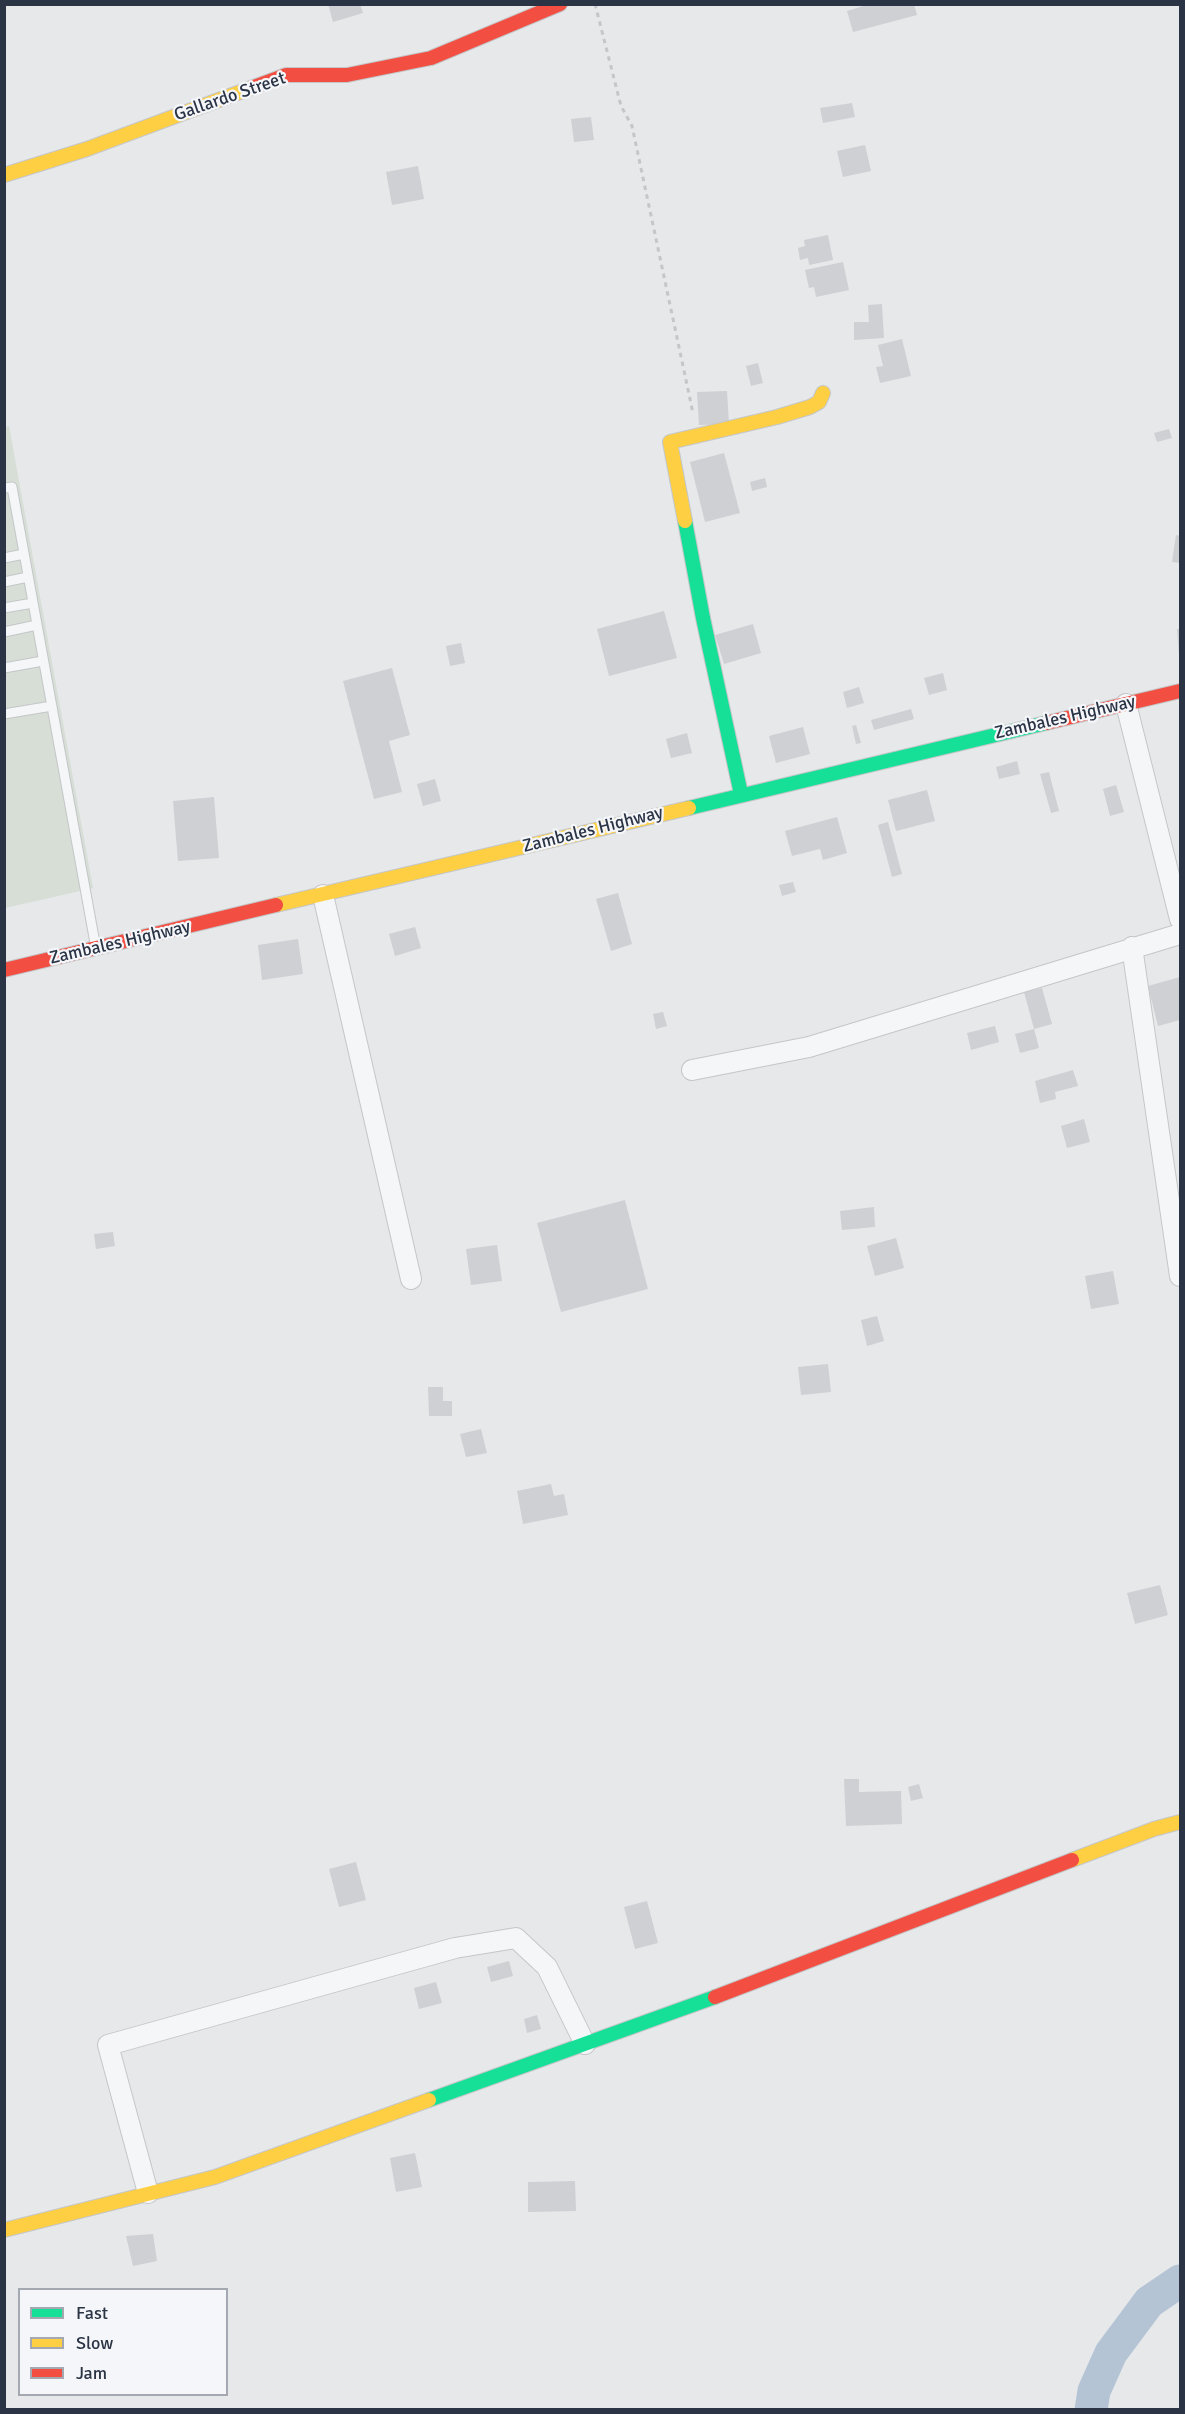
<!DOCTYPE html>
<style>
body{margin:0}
#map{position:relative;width:1185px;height:2414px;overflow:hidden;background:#e6e8ea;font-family:Signika,sans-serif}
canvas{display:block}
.frame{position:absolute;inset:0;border:6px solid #2b3445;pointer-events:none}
.legend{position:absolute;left:18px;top:2288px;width:210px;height:108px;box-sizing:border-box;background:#f4f6f9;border:2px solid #a4a8b1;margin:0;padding:8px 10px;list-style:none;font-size:18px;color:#2b3445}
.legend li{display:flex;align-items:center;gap:12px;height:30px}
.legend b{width:30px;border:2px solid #a4a8b1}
</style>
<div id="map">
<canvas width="1185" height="2414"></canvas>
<div class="frame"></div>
<ul class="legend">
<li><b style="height:8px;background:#16e098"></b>Fast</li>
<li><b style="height:8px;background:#ffcf43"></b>Slow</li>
<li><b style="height:8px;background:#f24e42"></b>Jam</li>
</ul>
</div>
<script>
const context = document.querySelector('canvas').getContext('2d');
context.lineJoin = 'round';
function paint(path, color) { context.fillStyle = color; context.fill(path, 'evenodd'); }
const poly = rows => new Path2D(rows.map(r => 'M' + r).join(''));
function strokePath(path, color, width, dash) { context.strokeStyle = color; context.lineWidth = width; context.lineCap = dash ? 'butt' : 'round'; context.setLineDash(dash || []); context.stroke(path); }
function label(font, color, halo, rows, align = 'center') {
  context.font = font + ' Signika,sans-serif'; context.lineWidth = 4.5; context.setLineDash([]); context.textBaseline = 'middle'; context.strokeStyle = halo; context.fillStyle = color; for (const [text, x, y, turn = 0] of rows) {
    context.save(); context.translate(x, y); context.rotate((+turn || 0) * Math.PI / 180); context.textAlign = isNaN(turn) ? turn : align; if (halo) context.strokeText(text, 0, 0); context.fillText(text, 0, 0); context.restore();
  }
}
const green = poly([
 [9,426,93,888,5,908,4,427]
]);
const river = poly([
 [1091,2410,1094,2391,1111,2353,1149,2302,1180,2281]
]);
const building = poly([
 [328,4,360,4,363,13,333,22],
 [870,4,914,4,917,15,853,32,847,11],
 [852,103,855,117,823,123,820,108],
 [591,117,594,140,574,142,571,119],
 [865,145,871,171,843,177,837,151],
 [418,166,424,199,392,205,386,172],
 [828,235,833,260,809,265,808,258,800,260,798,248,805,246,804,240],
 [843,262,849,290,816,297,814,287,809,288,805,270],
 [882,304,884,338,854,340,854,322,869,322,868,305],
 [902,339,911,376,880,383,876,367,883,366,878,345],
 [758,363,763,383,751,386,746,366],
 [727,391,729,424,699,425,697,392],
 [1169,429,1172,438,1157,442,1154,433],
 [724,453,740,513,705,522,690,462],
 [765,478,767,487,752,491,750,482],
 [1176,535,1180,536,1180,563,1172,562],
 [664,611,677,658,609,676,597,629],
 [753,624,761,653,724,664,715,635],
 [1177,629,1180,629,1180,656,1179,656],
 [461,643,465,663,450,666,446,646],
 [392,668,410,735,389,741,402,792,374,799,343,681],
 [943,673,947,690,929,695,924,678],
 [859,687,864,703,847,708,843,692],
 [911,709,914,719,874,730,871,720],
 [856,725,861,743,856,744,852,726],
 [803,727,810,754,776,763,769,736],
 [687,733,692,753,671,758,666,739],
 [1017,761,1020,774,999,779,996,767],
 [1049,772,1059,811,1051,813,1040,774],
 [435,779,441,801,423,806,417,784],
 [1116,785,1124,812,1110,816,1103,789],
 [927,790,935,821,896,831,888,800],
 [214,797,219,858,178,861,173,801],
 [837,817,847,853,823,860,820,849,792,856,785,831],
 [888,822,902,874,892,877,878,825],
 [793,882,796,892,782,896,779,885],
 [618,893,632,944,611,951,596,899],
 [415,927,421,948,395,956,389,934],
 [298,939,303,974,262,980,258,945],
 [1180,977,1180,1020,1158,1026,1148,986],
 [1042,988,1052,1024,1034,1029,1024,992],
 [663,1012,667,1026,656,1029,653,1014],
 [995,1026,999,1042,971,1050,967,1033],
 [1034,1029,1039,1048,1020,1053,1015,1034],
 [1073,1070,1078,1086,1055,1092,1056,1099,1040,1103,1035,1081],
 [1084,1119,1090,1142,1067,1148,1061,1126],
 [625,1200,648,1289,561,1312,537,1223],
 [874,1207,875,1227,842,1230,840,1211],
 [113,1232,115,1246,96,1249,94,1234],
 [896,1238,904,1268,875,1276,867,1246],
 [497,1245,502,1281,471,1285,466,1249],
 [1113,1271,1119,1304,1091,1309,1085,1276],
 [877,1316,884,1341,867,1346,861,1320],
 [828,1364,831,1392,801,1395,798,1367],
 [428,1387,443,1387,443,1401,452,1401,452,1416,429,1416],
 [481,1429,487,1453,466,1457,460,1434],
 [551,1484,554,1496,564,1494,568,1515,523,1524,517,1491],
 [1160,1585,1168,1615,1135,1624,1127,1593],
 [844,1779,859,1779,859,1792,901,1791,902,1824,846,1826],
 [919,1784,923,1798,911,1801,908,1787],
 [356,1862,366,1900,339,1907,329,1869],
 [647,1901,658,1943,635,1949,624,1907],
 [509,1961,513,1976,491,1982,487,1967],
 [436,1982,442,2003,419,2009,414,1988],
 [537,2015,541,2029,527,2033,524,2019],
 [415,2153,422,2187,396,2192,390,2158],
 [575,2181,576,2211,528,2212,528,2182],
 [153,2234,157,2261,133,2266,126,2236]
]);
const path = poly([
 [595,4,621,106,632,126,693,413]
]);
const lane = poly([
 [4,488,12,487,95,943],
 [4,558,24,554],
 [4,582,28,577],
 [4,608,33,603],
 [4,632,37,625],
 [4,668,43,661],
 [4,714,52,706]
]);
const street = poly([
 [1126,704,1180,919],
 [323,895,411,1279],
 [1132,947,1180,1276],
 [692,1070,809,1047,1180,934],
 [148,2193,108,2045,455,1948,516,1938,547,1967,585,2044]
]);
const fast = poly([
 [685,521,703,618,741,794],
 [689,808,1046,723],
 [429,2100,715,1997]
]);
const slow = poly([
 [4,175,87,149,251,88],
 [685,521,670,442,777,417,810,407,819,402,823,393],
 [276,905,689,808],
 [1072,1860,1154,1829,1180,1822],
 [4,2230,215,2177,429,2100]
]);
const jam = poly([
 [251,88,286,75,347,75,431,58,560,4],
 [1046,723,1180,691],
 [4,970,276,905],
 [715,1997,1072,1860]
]);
const streetNames = [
 ["Gallardo Street",230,97,-19],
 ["Zambales Highway",1065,718,-13],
 ["Zambales Highway",593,830,-14],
 ["Zambales Highway",120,943,-13]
];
paint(green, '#d6ded6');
strokePath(river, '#b4c4d5', 33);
paint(building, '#ced0d3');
strokePath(lane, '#c4c6c8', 11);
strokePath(street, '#c4c6c8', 22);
strokePath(fast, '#c4c6c8', 16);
strokePath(slow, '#c4c6c8', 16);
strokePath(jam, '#c4c6c8', 16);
strokePath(path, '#c5c6ca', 3, [4.5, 4.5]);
strokePath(lane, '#f5f6f7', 9);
strokePath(street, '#f5f6f7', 20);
strokePath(fast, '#16e098', 14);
strokePath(slow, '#ffcf43', 14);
strokePath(jam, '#f24e42', 14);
label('18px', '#2b3445', '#f4f6f9', streetNames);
</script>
